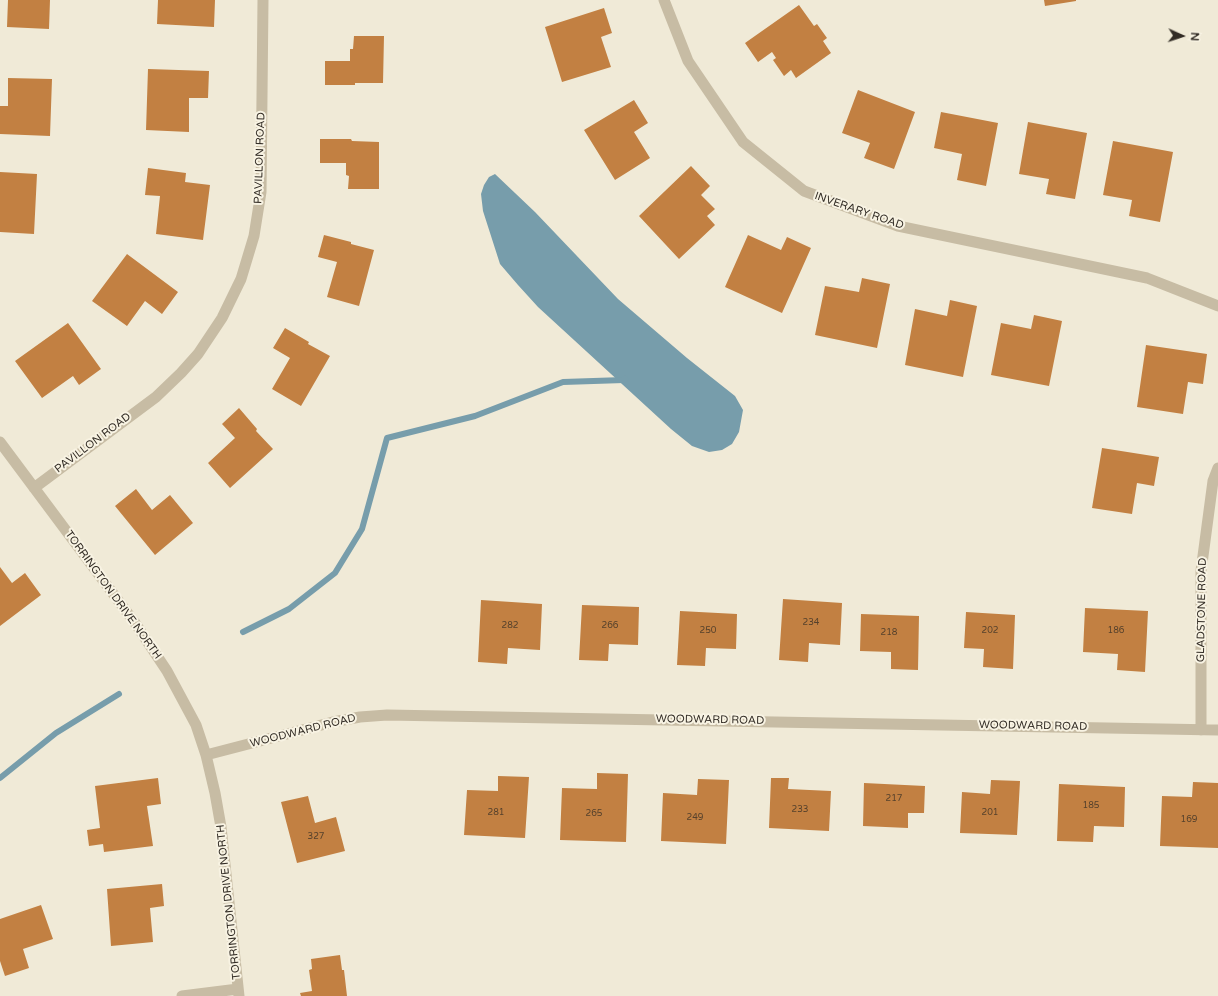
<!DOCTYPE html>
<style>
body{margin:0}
#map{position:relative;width:1218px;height:996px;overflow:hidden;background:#f0ead7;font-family:"Varela Round",sans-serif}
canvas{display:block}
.north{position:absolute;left:1162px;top:16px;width:40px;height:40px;-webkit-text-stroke:3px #f8f3e3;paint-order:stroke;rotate:93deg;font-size:11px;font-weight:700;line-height:16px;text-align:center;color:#322c25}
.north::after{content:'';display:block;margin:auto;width:14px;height:18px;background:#322c25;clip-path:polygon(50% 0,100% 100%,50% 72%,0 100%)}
</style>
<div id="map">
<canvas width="1218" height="996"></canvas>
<div class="north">N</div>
</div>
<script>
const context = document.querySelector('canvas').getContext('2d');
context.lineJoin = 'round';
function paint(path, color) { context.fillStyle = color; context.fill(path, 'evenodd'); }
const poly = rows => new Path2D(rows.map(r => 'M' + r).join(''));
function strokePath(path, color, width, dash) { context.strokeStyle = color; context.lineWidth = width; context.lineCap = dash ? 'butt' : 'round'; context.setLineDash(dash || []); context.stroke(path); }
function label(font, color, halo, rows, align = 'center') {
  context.font = font + ' "Varela Round",sans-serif'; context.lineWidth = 4; context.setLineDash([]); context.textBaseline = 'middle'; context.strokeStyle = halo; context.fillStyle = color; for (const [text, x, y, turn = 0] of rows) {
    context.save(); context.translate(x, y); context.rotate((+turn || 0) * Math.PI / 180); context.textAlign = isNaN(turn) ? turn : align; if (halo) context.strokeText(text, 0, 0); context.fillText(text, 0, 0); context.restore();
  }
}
const water = poly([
 [495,174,535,212,618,299,687,358,735,396,743,410,739,432,732,444,722,450,709,452,692,446,671,429,538,307,518,285,500,264,483,211,481,194,484,185,489,177]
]);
const stream = poly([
 [243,632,289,609,335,573,362,529,387,438,475,416,563,382,624,380,625,379],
 [0,778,56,733,119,694]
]);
const building = poly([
 [8,0,50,0,49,29,7,27],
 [158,0,215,0,214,27,157,24],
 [1044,0,1076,0,1076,1,1045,6],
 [799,5,814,26,817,24,827,38,823,41,831,53,796,78,791,70,784,76,773,60,776,58,772,52,758,62,745,43],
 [604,8,612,33,601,37,611,67,562,82,545,27],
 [354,36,384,36,383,83,355,83,355,85,325,85,325,61,350,61,350,49,353,49],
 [148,69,209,71,208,98,189,98,189,132,146,130],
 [8,78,52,79,50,136,0,134,0,106,8,106],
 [858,90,915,112,894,169,864,158,870,143,842,133],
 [634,100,648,123,634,132,650,158,615,180,584,130],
 [941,112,998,123,986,186,957,180,962,154,934,148],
 [1028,122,1087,133,1075,199,1046,194,1049,179,1019,174],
 [320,139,351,139,352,141,379,142,379,189,348,189,349,176,346,175,346,163,320,163],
 [1113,141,1173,152,1160,222,1129,216,1132,200,1103,195],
 [691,166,710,186,701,195,715,209,707,216,715,225,679,259,639,216],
 [148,168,186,173,185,182,210,185,203,240,156,234,160,196,145,195],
 [0,172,37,174,34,234,0,232],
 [324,235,351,242,351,244,374,250,359,306,327,297,337,262,318,257],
 [748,235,781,250,787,237,811,248,782,313,725,287],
 [127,254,178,292,162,314,145,301,127,326,92,301],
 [862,278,890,284,877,348,815,335,825,286,859,292],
 [950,300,977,306,963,377,905,365,915,309,947,316],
 [1034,315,1062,321,1049,386,991,375,1001,323,1031,329],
 [68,323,101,369,79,385,73,376,42,398,15,361],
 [285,328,309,342,308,344,330,356,301,406,272,389,290,358,273,348],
 [1146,345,1207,354,1203,384,1188,382,1183,414,1137,407],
 [239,408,257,429,256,431,273,449,230,488,208,463,235,438,222,424],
 [1102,448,1159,457,1154,486,1137,483,1132,514,1092,508],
 [136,489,152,510,170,495,193,523,155,555,115,506],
 [0,567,12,583,25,573,41,595,0,626],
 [783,599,842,603,840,645,809,643,808,662,779,660],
 [481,600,542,604,540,650,508,648,507,664,478,662],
 [582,605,639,607,638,645,609,644,608,661,579,660],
 [1085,608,1148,611,1145,672,1117,670,1118,654,1083,652],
 [680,611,737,614,736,649,706,648,705,666,677,665],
 [966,612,1015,615,1013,669,983,667,984,649,964,648],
 [861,614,919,616,918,670,891,669,891,652,860,651],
 [597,773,628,774,626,842,560,840,562,788,597,789],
 [498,776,529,777,525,838,464,835,467,790,498,791],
 [158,778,161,804,147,806,153,846,104,852,103,844,89,846,87,830,100,828,95,786],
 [771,778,789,778,788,789,831,791,829,831,769,828],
 [698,779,729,780,726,844,661,841,663,793,697,795],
 [991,780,1020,781,1017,835,960,833,962,792,990,794],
 [1193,782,1218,783,1218,848,1160,846,1162,796,1192,797],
 [864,783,925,786,924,813,908,813,908,828,863,826],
 [1059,784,1125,787,1124,827,1094,826,1093,842,1057,841],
 [308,796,315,823,336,817,345,851,297,863,281,802],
 [162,884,164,906,150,908,153,942,111,946,107,889],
 [41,905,53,939,23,949,29,968,5,976,0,961,0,919],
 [340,955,342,970,344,970,347,996,301,996,300,993,312,991,309,970,312,969,311,959]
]);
const minor = poly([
 [664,0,688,61,743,142,804,191,898,226,1147,278,1218,306],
 [0,442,135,623,167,671,196,725,206,755,215,793,221,827,239,996],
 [34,488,156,397,181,373,198,354,222,318,241,279,254,236,261,192,263,0],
 [1201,730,1201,571,1213,481,1218,468],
 [206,755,333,722,360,717,387,715,1218,730],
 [182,996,238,989]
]);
const numberNames = [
 ["234",811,623],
 ["282",510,626],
 ["266",610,626],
 ["250",708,631],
 ["202",990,631],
 ["186",1116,631],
 ["218",889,633],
 ["217",894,799],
 ["185",1091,806],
 ["233",800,810],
 ["281",496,813],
 ["201",990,813],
 ["265",594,814],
 ["249",695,818],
 ["169",1189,820],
 ["327",316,837]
];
const streetNames = [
 ["PAVILLON ROAD",260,158,-88],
 ["INVERARY ROAD",859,211,19],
 ["PAVILLON ROAD",93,443,-37],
 ["TORRINGTON DRIVE NORTH",113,595,54],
 ["GLADSTONE ROAD",1202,610,-89],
 ["WOODWARD ROAD",710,720,1],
 ["WOODWARD ROAD",1033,726,1],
 ["WOODWARD ROAD",303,731,-14],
 ["TORRINGTON DRIVE NORTH",229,902,-96]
];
paint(water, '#779dab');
strokePath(stream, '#779dab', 6);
paint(building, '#c28042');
strokePath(minor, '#c7bca4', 11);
label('9px', '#56412c', null, numberNames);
label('11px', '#322c25', '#f8f3e3', streetNames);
</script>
